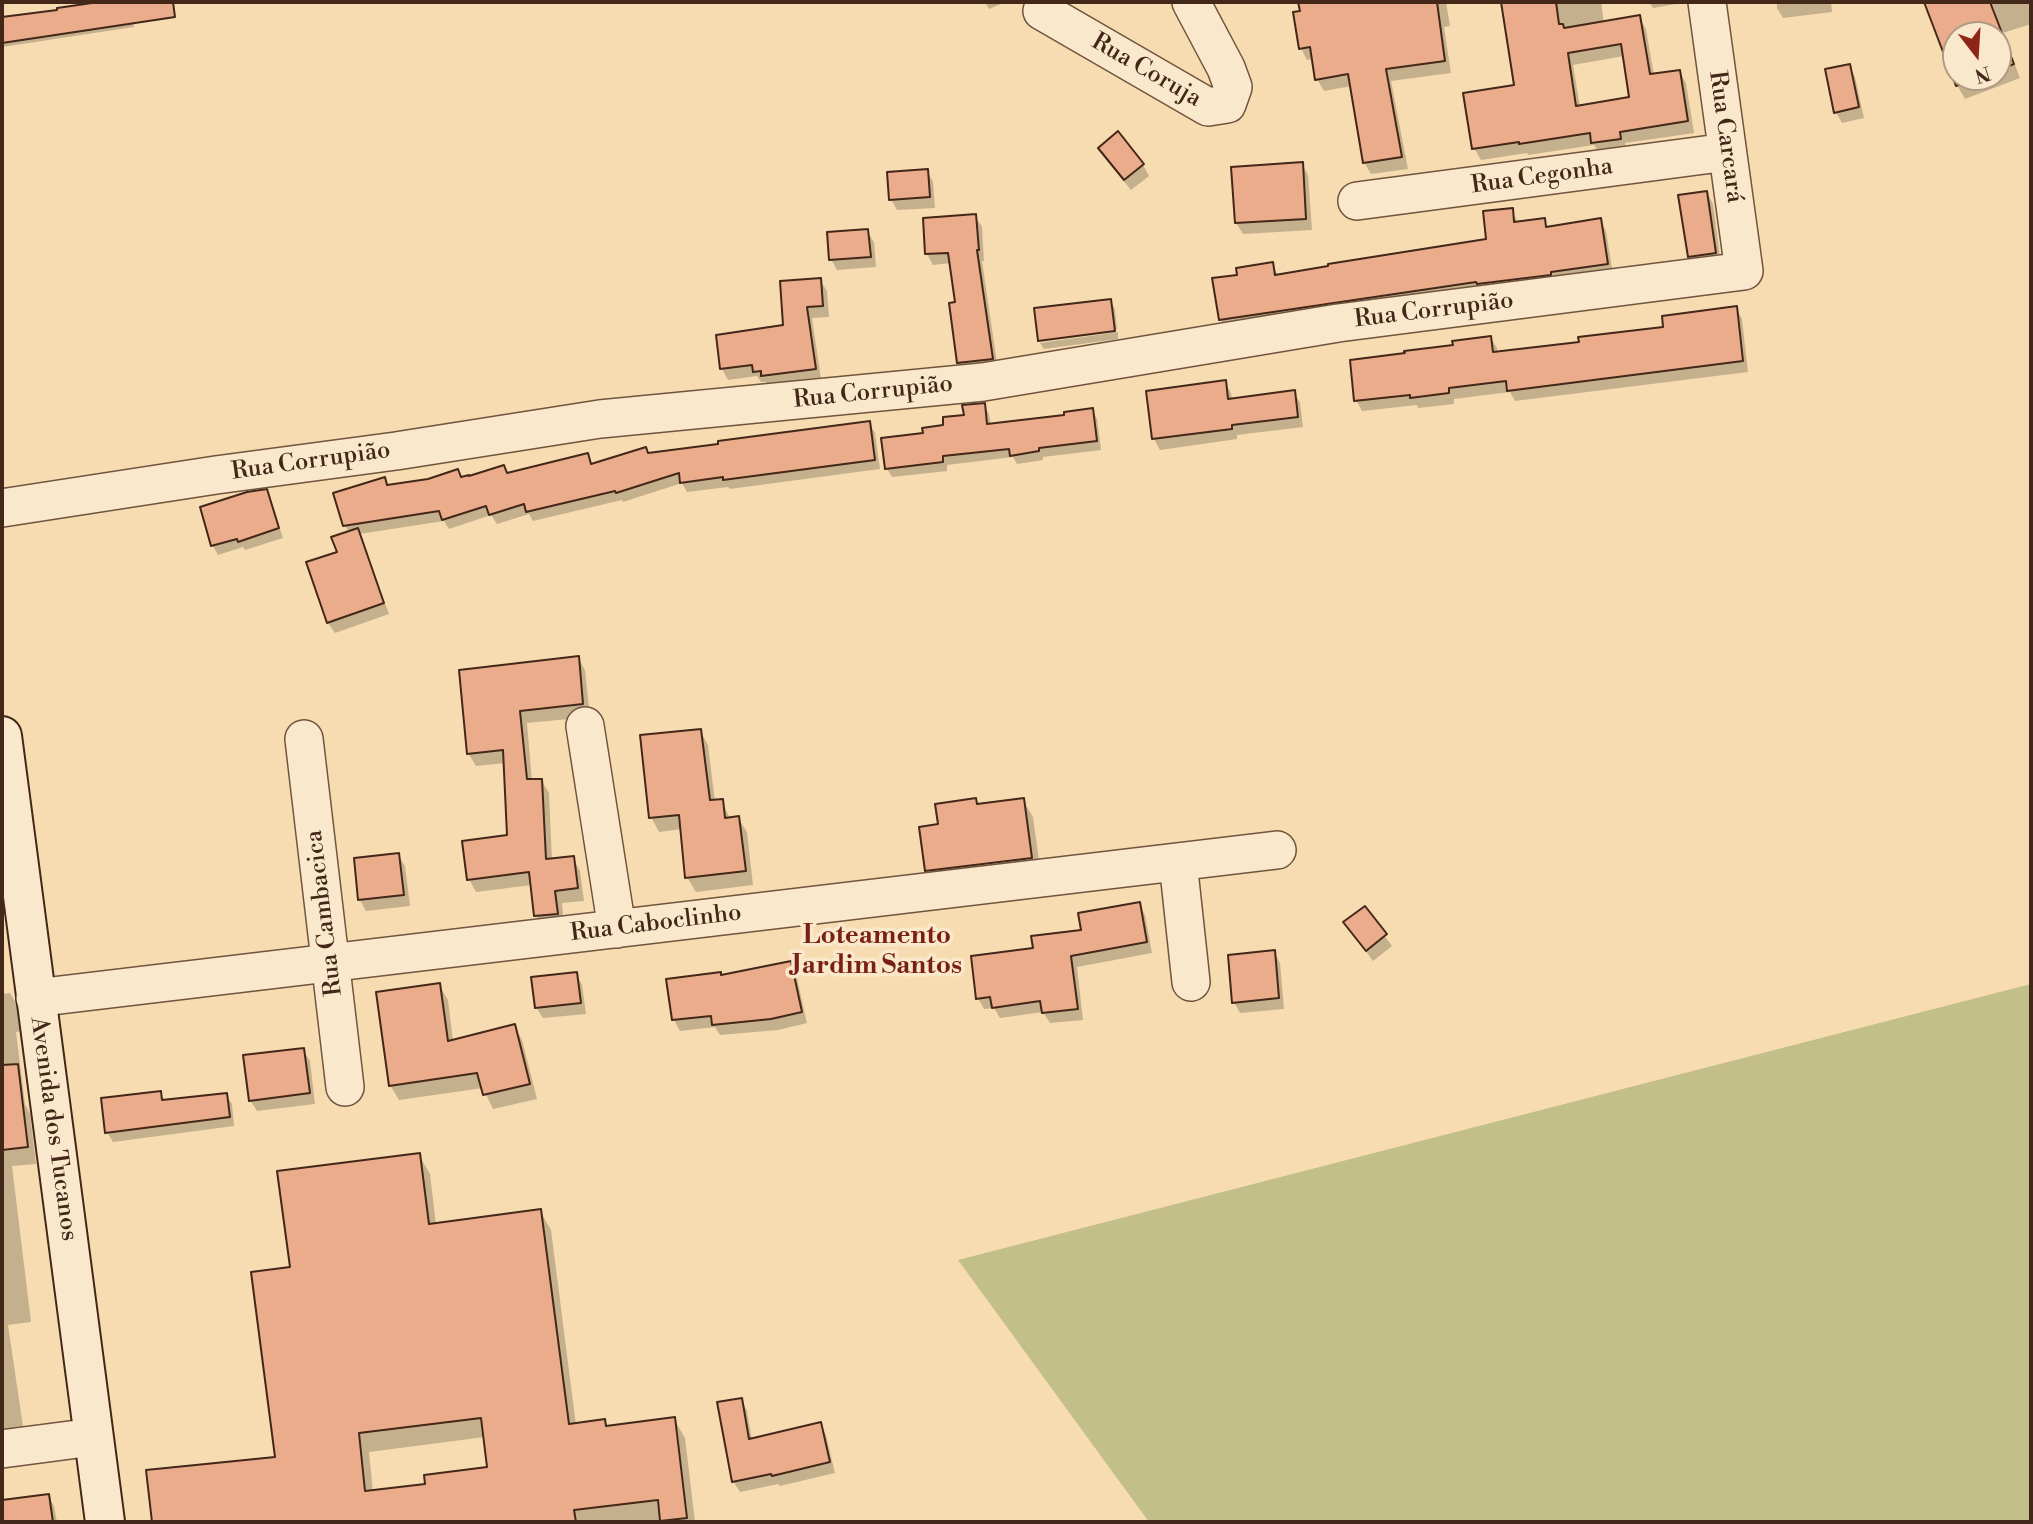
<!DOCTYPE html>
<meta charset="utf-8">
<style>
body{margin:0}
#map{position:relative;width:2033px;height:1524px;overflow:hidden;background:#f7dcb1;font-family:"Libre Bodoni",serif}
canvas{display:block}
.frame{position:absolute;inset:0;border:4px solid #432718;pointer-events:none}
.north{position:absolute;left:1942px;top:21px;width:70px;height:70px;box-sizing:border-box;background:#fae8cc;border:2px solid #b19b84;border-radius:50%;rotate:163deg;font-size:19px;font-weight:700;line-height:28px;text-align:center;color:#432718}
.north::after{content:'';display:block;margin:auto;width:24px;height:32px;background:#8f2418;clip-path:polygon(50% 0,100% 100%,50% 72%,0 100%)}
</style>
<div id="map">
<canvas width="2033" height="1524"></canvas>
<div class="frame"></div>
<div class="north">N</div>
</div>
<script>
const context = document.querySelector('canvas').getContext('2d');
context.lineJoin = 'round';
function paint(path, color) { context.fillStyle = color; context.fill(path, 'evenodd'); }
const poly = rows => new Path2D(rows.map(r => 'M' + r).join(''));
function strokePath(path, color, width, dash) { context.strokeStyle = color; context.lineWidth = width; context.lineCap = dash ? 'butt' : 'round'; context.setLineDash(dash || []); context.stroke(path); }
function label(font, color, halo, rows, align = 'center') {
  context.font = font + ' "Libre Bodoni",serif'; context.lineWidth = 7; context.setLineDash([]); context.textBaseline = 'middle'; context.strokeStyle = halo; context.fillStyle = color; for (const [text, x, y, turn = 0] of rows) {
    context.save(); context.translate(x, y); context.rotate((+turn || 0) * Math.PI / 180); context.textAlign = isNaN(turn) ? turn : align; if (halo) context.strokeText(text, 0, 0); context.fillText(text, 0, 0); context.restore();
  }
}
const green = poly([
 [2031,984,2031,1522,1149,1522,958,1260]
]);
const shadow = poly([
 [113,2,130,2,134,27,2,47,2,19,59,12,59,10],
 [985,2,1006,2,989,9],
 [1300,2,1446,2,1450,26,1444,27,1451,73,1391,81,1408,169,1371,174,1364,162,1352,86,1324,91,1317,79,1313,59,1307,60,1301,48,1302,12],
 [1503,2,1601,2,1604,23,1639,17,1646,29,1654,76,1679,71,1686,83,1694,133,1625,143,1626,150,1600,154,1594,145,1528,155,1527,153,1481,160,1474,148,1516,87],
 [1624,56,1631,99,1580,107,1573,65],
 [1649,2,1682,2,1682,3,1653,8],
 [1777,2,1831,2,1832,12,1783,18,1777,8],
 [1935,2,2031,2,2031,24,2003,33,2020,78,1965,99,1957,85,1927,5],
 [1956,35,1998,35,1998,77,1956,77],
 [1849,66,1855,77,1864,118,1842,123,1836,112],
 [1118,134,1143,165,1149,176,1131,190,1106,159,1100,148],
 [1302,164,1308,175,1312,230,1243,234,1236,223],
 [927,171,933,182,935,208,897,210,891,199],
 [1707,193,1713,204,1721,264,1696,267,1690,256],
 [1512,210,1518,223,1544,220,1549,229,1600,220,1606,231,1613,274,1226,329,1220,319,1239,276,1272,263,1278,276,1488,240],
 [975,216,982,227,984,261,982,261,998,370,965,374,958,363,950,305,957,304,951,263,933,265,927,254],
 [867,231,874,242,876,267,837,270,831,259],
 [820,280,827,291,829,317,812,318,821,379,769,387,766,382,761,382,757,376,728,380,722,369,718,336,785,327],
 [1110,301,1115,309,1117,329,1040,339,1040,342,1039,341,1036,310],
 [1736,308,1742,319,1748,372,1515,401,1510,392,1454,399,1454,404,1418,408,1417,405,1362,411,1356,400,1455,346,1490,337,1497,348,1497,354,1581,343,1665,328],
 [1118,332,1118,339,1044,349,1040,343],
 [1225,382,1231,393,1232,400,1294,392,1300,403,1303,427,1237,435,1237,439,1160,450,1154,439],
 [984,405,989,414,991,426,1066,416,1092,410,1097,419,1101,450,1043,457,1043,460,1017,464,1013,457,947,465,947,471,892,477,887,469,925,434,966,416],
 [869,423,875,433,880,469,730,489,728,487,687,492,682,483,623,502,622,500,533,521,529,514,497,524,491,515,449,529,444,521,359,534,389,614,335,633,328,623,308,564,339,553,349,533,345,525,384,479,388,486,508,475,587,455,593,465,649,455],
 [266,491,271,501,283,538,245,550,243,547,218,555,213,546,202,508],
 [578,658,585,670,590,717,527,723,532,781,541,780,549,793,552,860,573,858,580,871,584,901,562,903,564,926,543,928,536,915,532,885,476,892,469,879,509,836,506,763,476,766,468,753],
 [700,731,708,745,715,802,722,801,730,819,738,818,747,832,753,885,696,892,687,877,682,829,659,832,651,817],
 [976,800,978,805,1023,800,1033,817,1041,875,937,887,927,870,940,826],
 [398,855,405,866,410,906,366,911,360,900,355,860],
 [1139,904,1145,915,1152,953,1077,967,1083,1020,1050,1023,1043,1012,1000,1018,994,1008,984,1009,978,998,1083,931],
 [1364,908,1392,946,1373,961,1345,923],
 [1274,952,1280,963,1284,1009,1240,1013,1234,1002],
 [790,963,796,974,807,1023,778,1030,720,1035,715,1027,680,1031,674,1020,722,977],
 [576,974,582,985,586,1014,543,1018,536,1007],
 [2,982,3,994,10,993,20,1010,22,1031,16,1032,25,1104,30,1114,36,1164,12,1166,31,1322,8,1325,24,1433,2,1436],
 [439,985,448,1000,453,1041,514,1026,522,1040,537,1099,493,1109,483,1088,399,1100,390,1085],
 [303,1050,310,1061,315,1104,257,1111,250,1100],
 [160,1093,165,1101,226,1095,232,1104,234,1126,113,1142,107,1132],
 [419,1155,430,1174,436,1225,540,1211,551,1230,576,1425,604,1421,608,1427,674,1419,685,1438,695,1522,663,1522,661,1520,638,1522,154,1522,148,1472,276,1459,292,1269],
 [485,1437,489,1469,427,1485,373,1492,369,1452],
 [741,1400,747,1411,752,1440,820,1424,826,1435,835,1473,780,1486,778,1484,740,1492,733,1481],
 [48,1496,54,1506,57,1522,2,1522,2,1501]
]);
const building = poly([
 [99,2,173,2,175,17,2,43,2,17,57,10,57,8,99,2],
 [1298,2,1437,2,1445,61,1386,69,1402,157,1363,163,1348,74,1315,80,1310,47,1299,49,1293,12,1300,11,1298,2],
 [1501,2,1556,2,1559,24,1563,24,1564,28,1640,15,1650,74,1680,70,1688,121,1620,132,1621,139,1591,143,1590,133,1519,144,1519,142,1472,149,1463,93,1514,85,1501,2],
 [1621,44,1629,97,1576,106,1568,53,1621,44],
 [1924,2,1990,2,2014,64,1998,70,1998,35,1956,35,1956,77,1979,77,1956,86,1924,2],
 [1850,64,1859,107,1834,113,1825,69,1850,64],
 [1118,131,1144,164,1124,180,1098,148,1118,131],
 [1303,162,1306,219,1235,223,1231,167,1303,162],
 [928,169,930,197,889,200,887,172,928,169],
 [1707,191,1716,253,1688,257,1678,195,1707,191],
 [1513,208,1514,222,1545,218,1546,227,1601,218,1608,264,1551,272,1551,275,1477,284,1476,282,1219,320,1212,278,1237,275,1236,268,1273,262,1275,275,1328,266,1328,264,1486,239,1483,211,1513,208],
 [976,214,979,250,977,250,993,359,957,363,949,303,955,302,948,253,925,254,923,218,976,214],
 [868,229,871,257,829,260,827,232,868,229],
 [821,278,823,306,807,307,816,369,761,376,761,371,753,372,752,365,720,369,716,335,783,325,780,281,821,278],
 [1111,299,1115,331,1038,341,1034,308,1111,299],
 [1737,306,1743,361,1507,391,1506,381,1449,388,1449,393,1410,398,1410,395,1354,401,1350,360,1405,353,1404,351,1453,345,1452,341,1491,336,1493,352,1579,342,1578,337,1663,327,1662,316,1737,306],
 [1226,380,1228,399,1295,390,1298,417,1232,425,1232,429,1152,439,1146,391,1226,380],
 [985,403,987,424,1064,415,1064,412,1093,408,1097,441,1039,448,1039,451,1010,456,1009,449,943,456,943,462,885,469,881,438,923,433,922,428,943,425,943,417,964,415,962,405,985,403],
 [870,421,875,460,723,480,723,477,680,483,679,473,616,493,615,491,526,512,524,504,489,515,486,506,442,520,439,511,343,526,333,493,385,477,387,485,428,479,458,469,461,477,469,475,469,476,504,465,507,473,588,453,591,464,646,447,648,453,718,444,718,441,870,421],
 [267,489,279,528,238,542,237,539,211,546,200,507,247,492,267,489],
 [358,528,384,603,327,623,306,562,337,552,331,537,358,528],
 [579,656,583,704,520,711,527,779,542,779,546,859,574,856,578,888,555,891,558,914,534,916,529,872,467,880,462,841,507,835,503,750,467,754,459,670,579,656],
 [701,729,710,800,723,799,725,818,739,816,746,871,685,878,679,815,649,818,640,735,701,729],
 [976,798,977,804,1024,798,1032,858,925,871,919,827,938,824,935,804,976,798],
 [399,853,404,895,358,900,354,858,399,853],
 [1140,902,1147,942,1071,956,1078,1009,1042,1013,1040,1001,992,1008,990,997,976,999,971,956,1033,948,1031,936,1081,930,1078,913,1140,902],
 [1365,906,1387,934,1366,951,1343,922,1365,906],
 [1275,950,1279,998,1232,1003,1228,955,1275,950],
 [791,961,802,1012,771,1019,712,1025,711,1016,672,1020,666,979,721,972,721,975,791,961],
 [577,972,581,1003,535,1008,531,977,577,972],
 [440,983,448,1041,515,1024,530,1084,483,1095,477,1073,389,1086,376,992,440,983],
 [304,1048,310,1093,249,1101,243,1055,304,1048],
 [18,1064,28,1147,2,1150,2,1065,18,1064],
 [161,1091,162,1100,227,1093,230,1117,105,1133,101,1098,161,1091],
 [420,1153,429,1224,541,1209,569,1424,605,1419,606,1426,675,1417,687,1518,660,1521,658,1500,574,1510,576,1522,152,1522,146,1470,275,1457,251,1272,290,1267,277,1171,420,1153],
 [481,1418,487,1467,424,1475,425,1484,365,1491,359,1433,481,1418],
 [742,1398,749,1439,821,1422,830,1462,772,1476,771,1474,732,1482,717,1402,742,1398],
 [49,1494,53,1522,2,1522,2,1500,49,1494]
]);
const street = poly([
 [1042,11,1208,107,1227,104,1233,87,1226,68,1191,2],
 [1357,201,1727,152],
 [2,508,216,475,396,451,600,419,983,382,1338,323,1744,271,1707,2],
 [585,726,617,929],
 [304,739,345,1087],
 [1178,862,1191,982],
 [35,998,1277,850],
 [2,1449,93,1437]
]);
const secondary = poly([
 [2,736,105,1522]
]);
const streetNames = [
 ["Rua Coruja",1146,71,30],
 ["Rua Carcará",1725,137,82],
 ["Rua Cegonha",1542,177,-8],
 ["Rua Corrupião",1434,311,-7],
 ["Rua Corrupião",873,393,-6],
 ["Rua Corrupião",311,462,-8],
 ["Rua Cambacica",325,913,-97],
 ["Rua Caboclinho",656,924,-7],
 ["Avenida dos Tucanos",53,1129,82]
];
const neighbourhoodNames = [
 ["Loteamento",877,937],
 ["Jardim Santos",877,967]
];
paint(green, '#c2bf88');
paint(shadow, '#0003');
paint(building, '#eaac8b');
strokePath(building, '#432718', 2);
strokePath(street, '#70543e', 40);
strokePath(secondary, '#432718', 42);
strokePath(street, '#fae8cc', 37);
strokePath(secondary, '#fae8cc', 38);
label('24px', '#432718', '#fae8cc', streetNames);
label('bold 26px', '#7a1f14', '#fae8cc', neighbourhoodNames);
</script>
